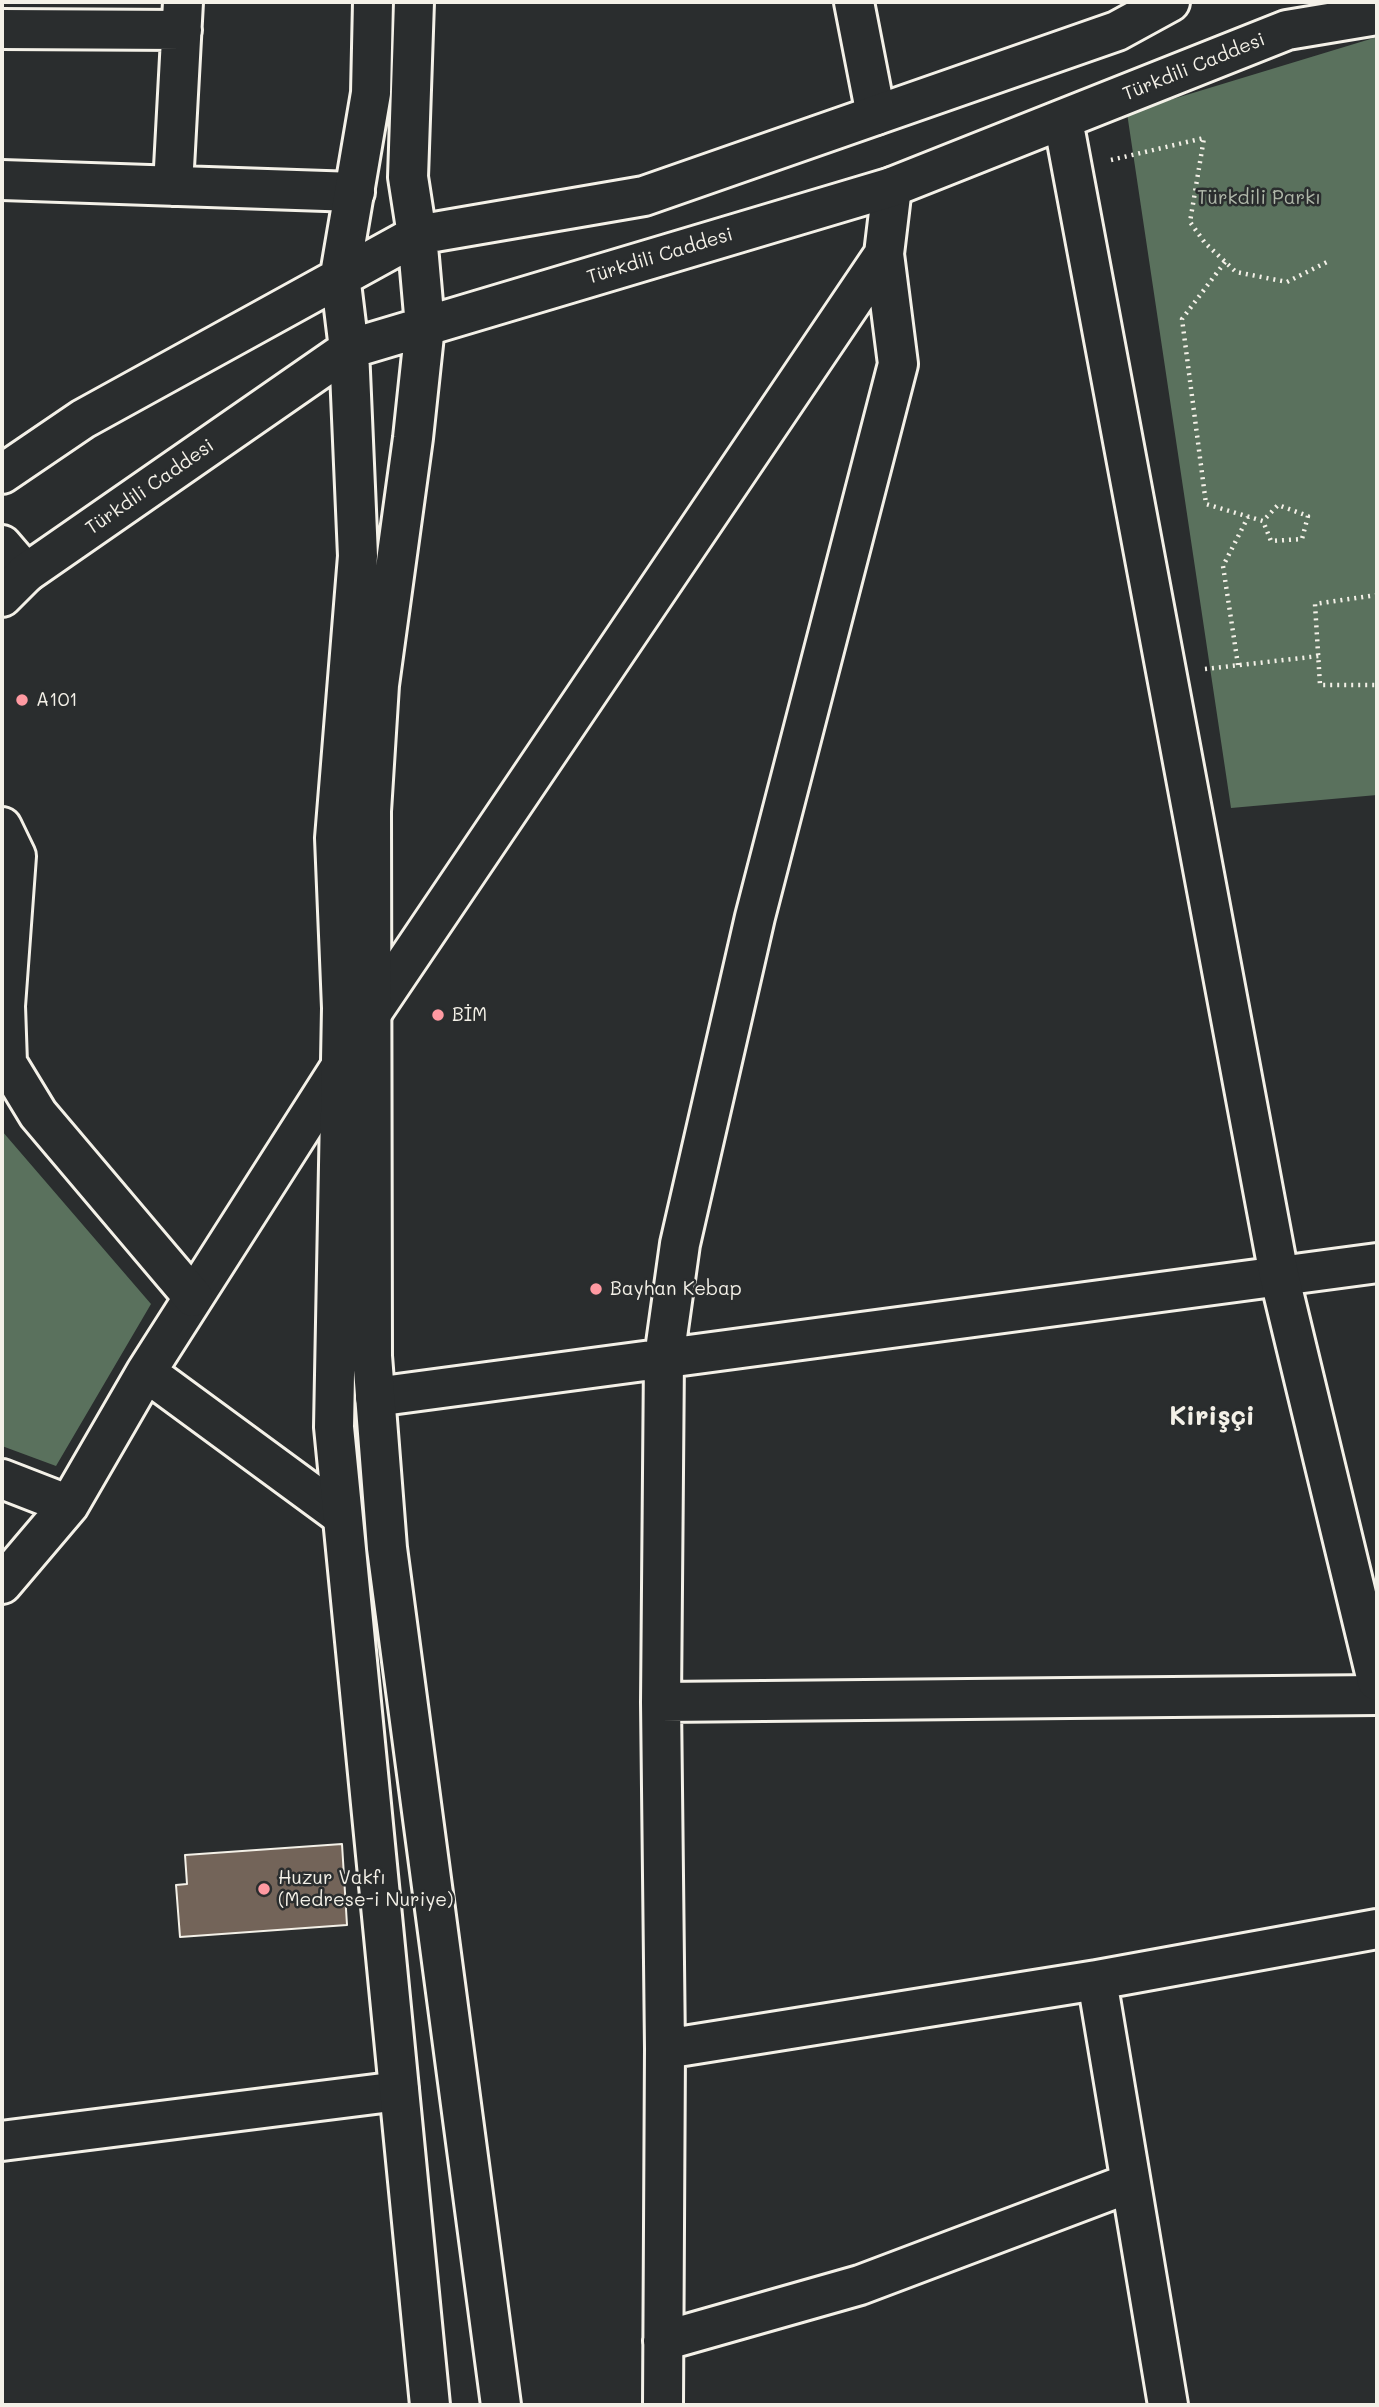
<!DOCTYPE html>
<meta charset="utf-8">
<style>
body{margin:0}
#map{position:relative;width:1379px;height:2407px;overflow:hidden;background:#2a2d2e;font-family:Mali,sans-serif}
canvas{display:block}
.frame{position:absolute;inset:0;border:4px solid #f4f1e8;pointer-events:none}
</style>
<div id="map">
<canvas width="1379" height="2407"></canvas>
<div class="frame"></div>
</div>
<script>
const context = document.querySelector('canvas').getContext('2d');
context.lineJoin = 'round';
function paint(path, color) { context.fillStyle = color; context.fill(path, 'evenodd'); }
const poly = rows => new Path2D(rows.map(r => 'M' + r).join(''));
function strokePath(path, color, width, dash) { context.strokeStyle = color; context.lineWidth = width; context.lineCap = dash ? 'butt' : 'round'; context.setLineDash(dash || []); context.stroke(path); }
function label(font, color, halo, rows, align = 'center') {
  context.font = font + ' Mali,sans-serif'; context.lineWidth = 5; context.setLineDash([]); context.textBaseline = 'middle'; context.strokeStyle = halo; context.fillStyle = color; for (const [text, x, y, turn = 0] of rows) {
    context.save(); context.translate(x, y); context.rotate((+turn || 0) * Math.PI / 180); context.textAlign = isNaN(turn) ? turn : align; if (halo) context.strokeText(text, 0, 0); context.fillText(text, 0, 0); context.restore();
  }
}
const green = poly([
 [1377,37,1377,795,1231,808,1127,113],
 [2,1131,151,1304,56,1466,2,1446]
]);
const building = poly([
 [342,1844,347,1925,180,1937,176,1885,187,1884,185,1855,342,1844]
]);
const path = poly([
 [1111,160,1204,138,1190,222,1205,243,1236,272,1287,282,1327,262],
 [1225,262,1182,319,1206,504,1263,521,1271,541,1302,539,1308,516,1278,505,1263,521],
 [1377,595,1315,604,1320,685,1377,685],
 [1238,665,1223,566,1248,517],
 [1205,669,1319,656]
]);
const minor = poly([
 [854,2,876,115],
 [2,29,182,30],
 [2,180,355,192],
 [173,186,183,2],
 [373,1011,884,254,892,187],
 [146,1372,342,1516],
 [375,1397,1377,1263],
 [2,1479,69,1505],
 [2,1584,69,1505,146,1372,341,1066],
 [661,1702,1377,1695],
 [1097,1980,1168,2405],
 [665,2049,1097,1980,1377,1929],
 [2,2141,399,2091],
 [663,2341,860,2285,1130,2183],
 [663,2405,665,2049,661,1702,664,1358,680,1244,755,917,898,364,884,254]
]);
const tertiary = poly([
 [2,545,26,573],
 [2,827,16,856,5,1006,7,1063,38,1114,193,1297]
]);
const secondary = poly([
 [373,2,371,93,340,275,349,349,358,556,335,838,342,1008,334,1427,430,2405],
 [414,2,408,177,417,235,425,326,413,438,379,685,371,811,372,1356,387,1548,501,2405],
 [1063,120,1279,1275,1377,1681],
 [2,474,83,419,417,235,644,196,1117,31,1170,2],
 [2,597,26,573,349,349,892,187,1287,30,1371,16]
]);
const markers = [
 [22,700,7,"#ff9aa2"],
 [438,1015,7,"#ff9aa2"],
 [596,1289,7,"#ff9aa2"],
 [264,1889,7,"#ff9aa2"]
];
const streetNames = [
 ["Türkdili Caddesi",1194,67,-22],
 ["Türkdili Caddesi",660,256,-17],
 ["Türkdili Caddesi",150,487,-35]
];
const parkNames = [
 ["Türkdili Parkı",1259,198]
];
const poiNames = [
 ["A101",36,700],
 ["BİM",452,1015],
 ["Bayhan Kebap",610,1289],
 ["Huzur Vakfı",278,1878],
 ["(Medrese-i Nuriye)",278,1900]
];
const districtNames = [
 ["Kirişçi",1212,1417]
];
paint(green, '#5a715d');
paint(building, '#736459');
strokePath(building, '#f4f1e8', 2);
strokePath(minor, '#f4f1e8', 44);
strokePath(tertiary, '#f4f1e8', 44);
strokePath(secondary, '#f4f1e8', 44);
strokePath(path, '#f4f1e8', 4.5, [2, 5]);
strokePath(minor, '#2a2d2e', 38);
strokePath(tertiary, '#2a2d2e', 38);
strokePath(secondary, '#2a2d2e', 38);
for (const [x, y, r, color] of markers) { const dot = new Path2D(); dot.arc(x, y, r, 0, 2 * Math.PI); context.fillStyle = color; context.fill(dot); strokePath(dot, '#2a2d2e', 2.5); }
label('19px', '#f4f1e8', '#2a2d2e', streetNames);
label('19px', '#afb7a9', '#2a2d2e', parkNames);
label('19px', '#f4f1e8', '#2a2d2e', poiNames, 'left');
label('bold 26px', '#f4f1e8', '#2a2d2e', districtNames);
</script>
